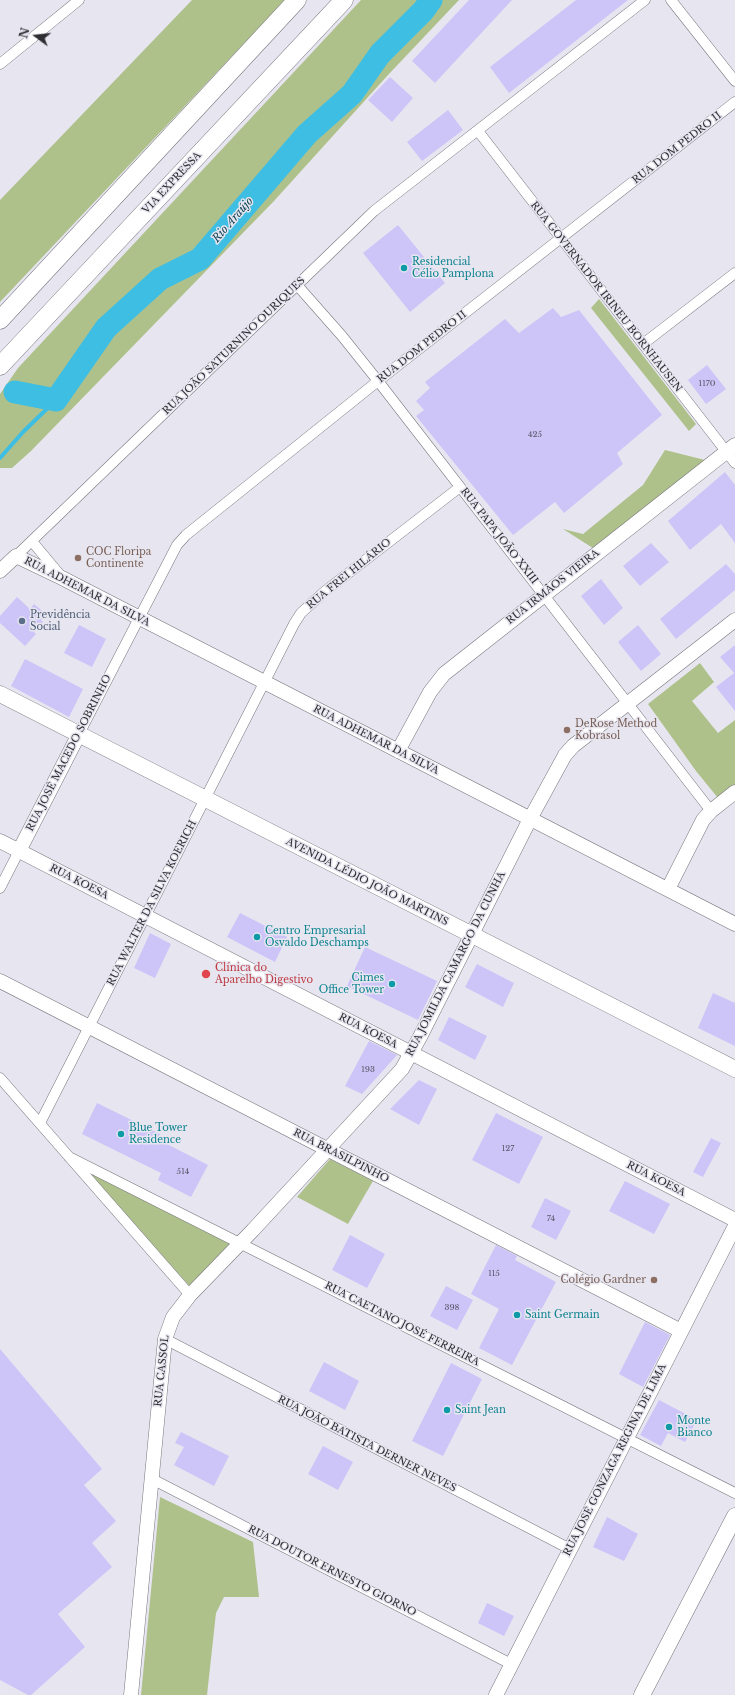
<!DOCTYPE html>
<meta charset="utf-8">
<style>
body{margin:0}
#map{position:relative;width:735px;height:1695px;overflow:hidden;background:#e7e6f0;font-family:"Libre Baskerville",serif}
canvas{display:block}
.north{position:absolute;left:16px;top:16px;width:40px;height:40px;-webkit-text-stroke:3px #e7e6f0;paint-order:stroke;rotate:285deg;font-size:11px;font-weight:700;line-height:16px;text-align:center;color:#2f2e32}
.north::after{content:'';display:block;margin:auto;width:14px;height:18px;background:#2f2e32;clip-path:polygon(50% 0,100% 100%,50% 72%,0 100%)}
</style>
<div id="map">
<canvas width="735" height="1695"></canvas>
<div class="north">N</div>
</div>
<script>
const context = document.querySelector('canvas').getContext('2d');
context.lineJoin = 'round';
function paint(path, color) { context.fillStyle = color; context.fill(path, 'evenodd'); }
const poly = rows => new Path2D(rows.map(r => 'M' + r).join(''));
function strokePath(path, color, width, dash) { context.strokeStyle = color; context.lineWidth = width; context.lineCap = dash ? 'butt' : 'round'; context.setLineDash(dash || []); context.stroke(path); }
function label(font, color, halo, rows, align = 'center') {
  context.font = font + ' "Libre Baskerville",serif'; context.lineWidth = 3; context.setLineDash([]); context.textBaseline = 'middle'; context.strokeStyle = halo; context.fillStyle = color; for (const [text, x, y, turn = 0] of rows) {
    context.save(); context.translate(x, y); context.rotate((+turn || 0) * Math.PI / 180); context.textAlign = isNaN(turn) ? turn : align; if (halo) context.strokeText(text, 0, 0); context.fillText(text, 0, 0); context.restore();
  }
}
const green = poly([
 [192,0,285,0,0,302,0,200],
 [361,0,459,0,388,75,274,201,31,451,12,468,0,468,0,394,18,368],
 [599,299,696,424,689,431,591,308],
 [665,450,709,461,596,550,563,529,583,534,643,485],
 [700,663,714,682,692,701,718,733,735,720,735,787,718,798,696,771,648,704],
 [330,1159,373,1181,348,1224,297,1197],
 [85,1169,232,1244,192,1289],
 [160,1497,253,1542,259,1597,224,1597,216,1613,207,1695,141,1695]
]);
const stream = poly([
 [0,458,23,432,56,400]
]);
const river = poly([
 [15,392,56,400,106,328,160,279,200,259,307,134,352,94,380,54,423,11,431,0]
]);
const building = poly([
 [469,0,512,0,435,83,412,61],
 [576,0,628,0,509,93,490,67],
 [390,77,413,98,392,122,368,100],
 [448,110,463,130,422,161,407,142],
 [398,225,445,283,410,312,363,253],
 [553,308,561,317,579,310,662,415,617,453,623,464,564,513,555,502,513,535,416,416,424,410,416,401,430,388,425,382,505,319,519,333],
 [707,365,726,389,706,404,688,380],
 [725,472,735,485,735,543,721,524,690,550,668,521],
 [651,543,669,562,640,586,623,566],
 [726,564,735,574,735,590,676,639,660,619],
 [601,579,623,608,604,625,581,596],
 [17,597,30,609,34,604,46,614,41,620,43,622,34,632,36,634,25,646,0,623,0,616],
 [79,625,106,639,92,667,64,653],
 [638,625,661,654,641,671,618,642],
 [735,645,735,711,716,687,734,673,720,657],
 [25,659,83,689,69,717,11,686],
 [240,913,287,937,275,962,227,937],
 [150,933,171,944,155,978,134,968],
 [365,947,437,981,418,1020,347,986],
 [477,964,514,983,503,1007,465,987],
 [713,993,735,1003,735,1046,698,1028],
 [449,1017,487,1036,475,1060,438,1040],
 [369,1041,397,1055,362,1094,345,1086],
 [419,1080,437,1089,419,1125,390,1109],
 [97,1103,160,1134,157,1139,208,1165,191,1197,158,1180,161,1173,82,1134],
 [496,1113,543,1137,519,1184,472,1160],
 [711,1138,721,1143,703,1177,693,1172],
 [625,1181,670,1204,654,1234,609,1211],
 [545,1198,571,1211,556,1240,531,1227],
 [350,1235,385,1254,367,1288,332,1270],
 [496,1245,517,1256,515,1260,556,1282,512,1365,479,1348,499,1309,471,1294],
 [446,1286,473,1300,457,1330,430,1316],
 [645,1322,670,1335,643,1387,619,1374],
 [0,1349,102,1469,84,1485,116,1521,92,1543,112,1567,58,1614,85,1647,31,1695,28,1695,0,1680],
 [324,1362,359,1381,345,1410,309,1391],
 [451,1363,482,1379,443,1456,412,1441],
 [659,1400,697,1420,685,1442,668,1433,661,1446,640,1435],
 [181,1432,229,1456,214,1486,174,1465,184,1447,175,1443],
 [323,1446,353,1462,338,1490,308,1474],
 [607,1517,638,1534,624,1561,593,1547],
 [487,1603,514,1616,504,1636,478,1623]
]);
const street = poly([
 [671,0,735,81],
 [0,64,79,0],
 [478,131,735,463],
 [297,285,342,336,378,381,711,811],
 [643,344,735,273],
 [35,545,60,575],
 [16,556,374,211,645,0],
 [79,734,177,545,186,535,378,381,735,102],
 [0,888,19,851],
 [0,1078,190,1295],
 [40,1123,294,624,301,613,324,592,460,487],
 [69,1157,735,1493],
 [165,1339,570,1549],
 [152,1479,511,1664]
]);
const secondary = poly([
 [0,571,16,556,62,578,735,924],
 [398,751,430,692,444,674,735,445],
 [0,841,735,1220],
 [19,851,79,734],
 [668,889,703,820,711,811,735,792],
 [0,981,681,1331],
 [131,1695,165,1339,173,1317,190,1295,253,1230,402,1069,420,1037,530,819,565,755,573,746,735,620],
 [496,1695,735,1226]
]);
const primary = poly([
 [0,694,735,1069],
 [642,1695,735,1516]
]);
const highway = poly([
 [0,320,297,0],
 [0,366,344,0]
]);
const markers = [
 [404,268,4,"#0f9aa8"],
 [78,558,4,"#8d6e63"],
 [22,621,4,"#5c6f8a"],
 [567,730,4,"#8d6e63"],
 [257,937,4,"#0f9aa8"],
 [206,974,5,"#e0444e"],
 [392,984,4,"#0f9aa8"],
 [121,1134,4,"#0f9aa8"],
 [654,1280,4,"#8d6e63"],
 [517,1315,4,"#0f9aa8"],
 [447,1410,4,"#0f9aa8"],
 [669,1427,4,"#0f9aa8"]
];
const numberNames = [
 ["1170",707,384],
 ["425",535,435],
 ["193",368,1070],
 ["127",508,1149],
 ["514",183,1172],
 ["74",551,1219],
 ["115",494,1274],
 ["398",452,1308]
];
const streetNames = [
 ["RUA DOM PEDRO II",677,148,-38],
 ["VIA EXPRESSA",172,183,-47],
 ["RUA GOVERNADOR IRINEU BORNHAUSEN",606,297,52],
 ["RUA JOÃO SATURNINO OURIQUES",234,346,-44],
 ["RUA DOM PEDRO II",422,347,-38],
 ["RUA PAPA JOÃO XXIII",499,536,52],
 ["RUA FREI HILÁRIO",349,574,-39],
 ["RUA IRMÃOS VIEIRA",553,587,-38],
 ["RUA ADHEMAR DA SILVA",87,592,27],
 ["RUA ADHEMAR DA SILVA",376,740,27],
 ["RUA JOSÉ MACEDO SOBRINHO",69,753,-63],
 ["RUA KOESA",79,882,27],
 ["AVENIDA LÉDIO JOÃO MARTINS",367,882,27],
 ["RUA WALTER DA SILVA KOERICH",152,903,-63],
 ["RUA JOMILDA CAMARGO DA CUNHA",456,964,-63],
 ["RUA KOESA",368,1031,27],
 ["RUA BRASILPINHO",341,1156,27],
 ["RUA KOESA",656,1179,27],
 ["RUA CAETANO JOSÉ FERREIRA",402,1324,27],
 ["RUA CASSOL",162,1371,-84],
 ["RUA JOÃO BATISTA DERNER NEVES",367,1444,27],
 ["RUA JOSÉ GONZAGA REGINA DE LIMA",615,1460,-63],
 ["RUA DOUTOR ERNESTO GIORNO",332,1571,27]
];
const cultureNames = [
 ["Residencial",412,262],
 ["Célio Pamplona",412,274],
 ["Centro Empresarial",265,931],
 ["Osvaldo Deschamps",265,943],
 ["Cimes",384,978,"right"],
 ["Office Tower",384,990,"right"],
 ["Blue Tower",129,1128],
 ["Residence",129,1140],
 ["Saint Germain",525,1315],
 ["Saint Jean",455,1410],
 ["Monte",677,1421],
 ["Bianco",677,1433]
];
const educationNames = [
 ["COC Floripa",86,552],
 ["Continente",86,564],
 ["DeRose Method",575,724],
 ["Kobrasol",575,736],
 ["Colégio Gardner",646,1280,"right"]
];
const serviceNames = [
 ["Previdência",30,615],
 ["Social",30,627]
];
const healthNames = [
 ["Clínica do",215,968],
 ["Aparelho Digestivo",215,980]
];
const waterNames = [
 ["Rio Araújo",233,220,-49]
];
paint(green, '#afc18b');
strokePath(stream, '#3ebee3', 4);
strokePath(river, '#3ebee3', 23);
paint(building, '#cdc4f8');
strokePath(street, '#77767e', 11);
strokePath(secondary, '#77767e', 15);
strokePath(primary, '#77767e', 17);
strokePath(highway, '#77767e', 19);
strokePath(street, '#fff', 10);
strokePath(secondary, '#fff', 14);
strokePath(primary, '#fff', 16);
strokePath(highway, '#fff', 18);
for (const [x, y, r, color] of markers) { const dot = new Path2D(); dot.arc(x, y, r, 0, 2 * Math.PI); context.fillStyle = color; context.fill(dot); strokePath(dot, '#e7e6f0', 1.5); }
label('8px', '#565464', null, numberNames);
label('10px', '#2f2e32', '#e7e6f0', streetNames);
label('10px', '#0d838f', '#e7e6f0', cultureNames, 'left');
label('10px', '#785e54', '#e7e6f0', educationNames, 'left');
label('10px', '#4e5e75', '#e7e6f0', serviceNames, 'left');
label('10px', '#be3a42', '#e7e6f0', healthNames, 'left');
label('italic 11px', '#104656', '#e7e6f0', waterNames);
</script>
